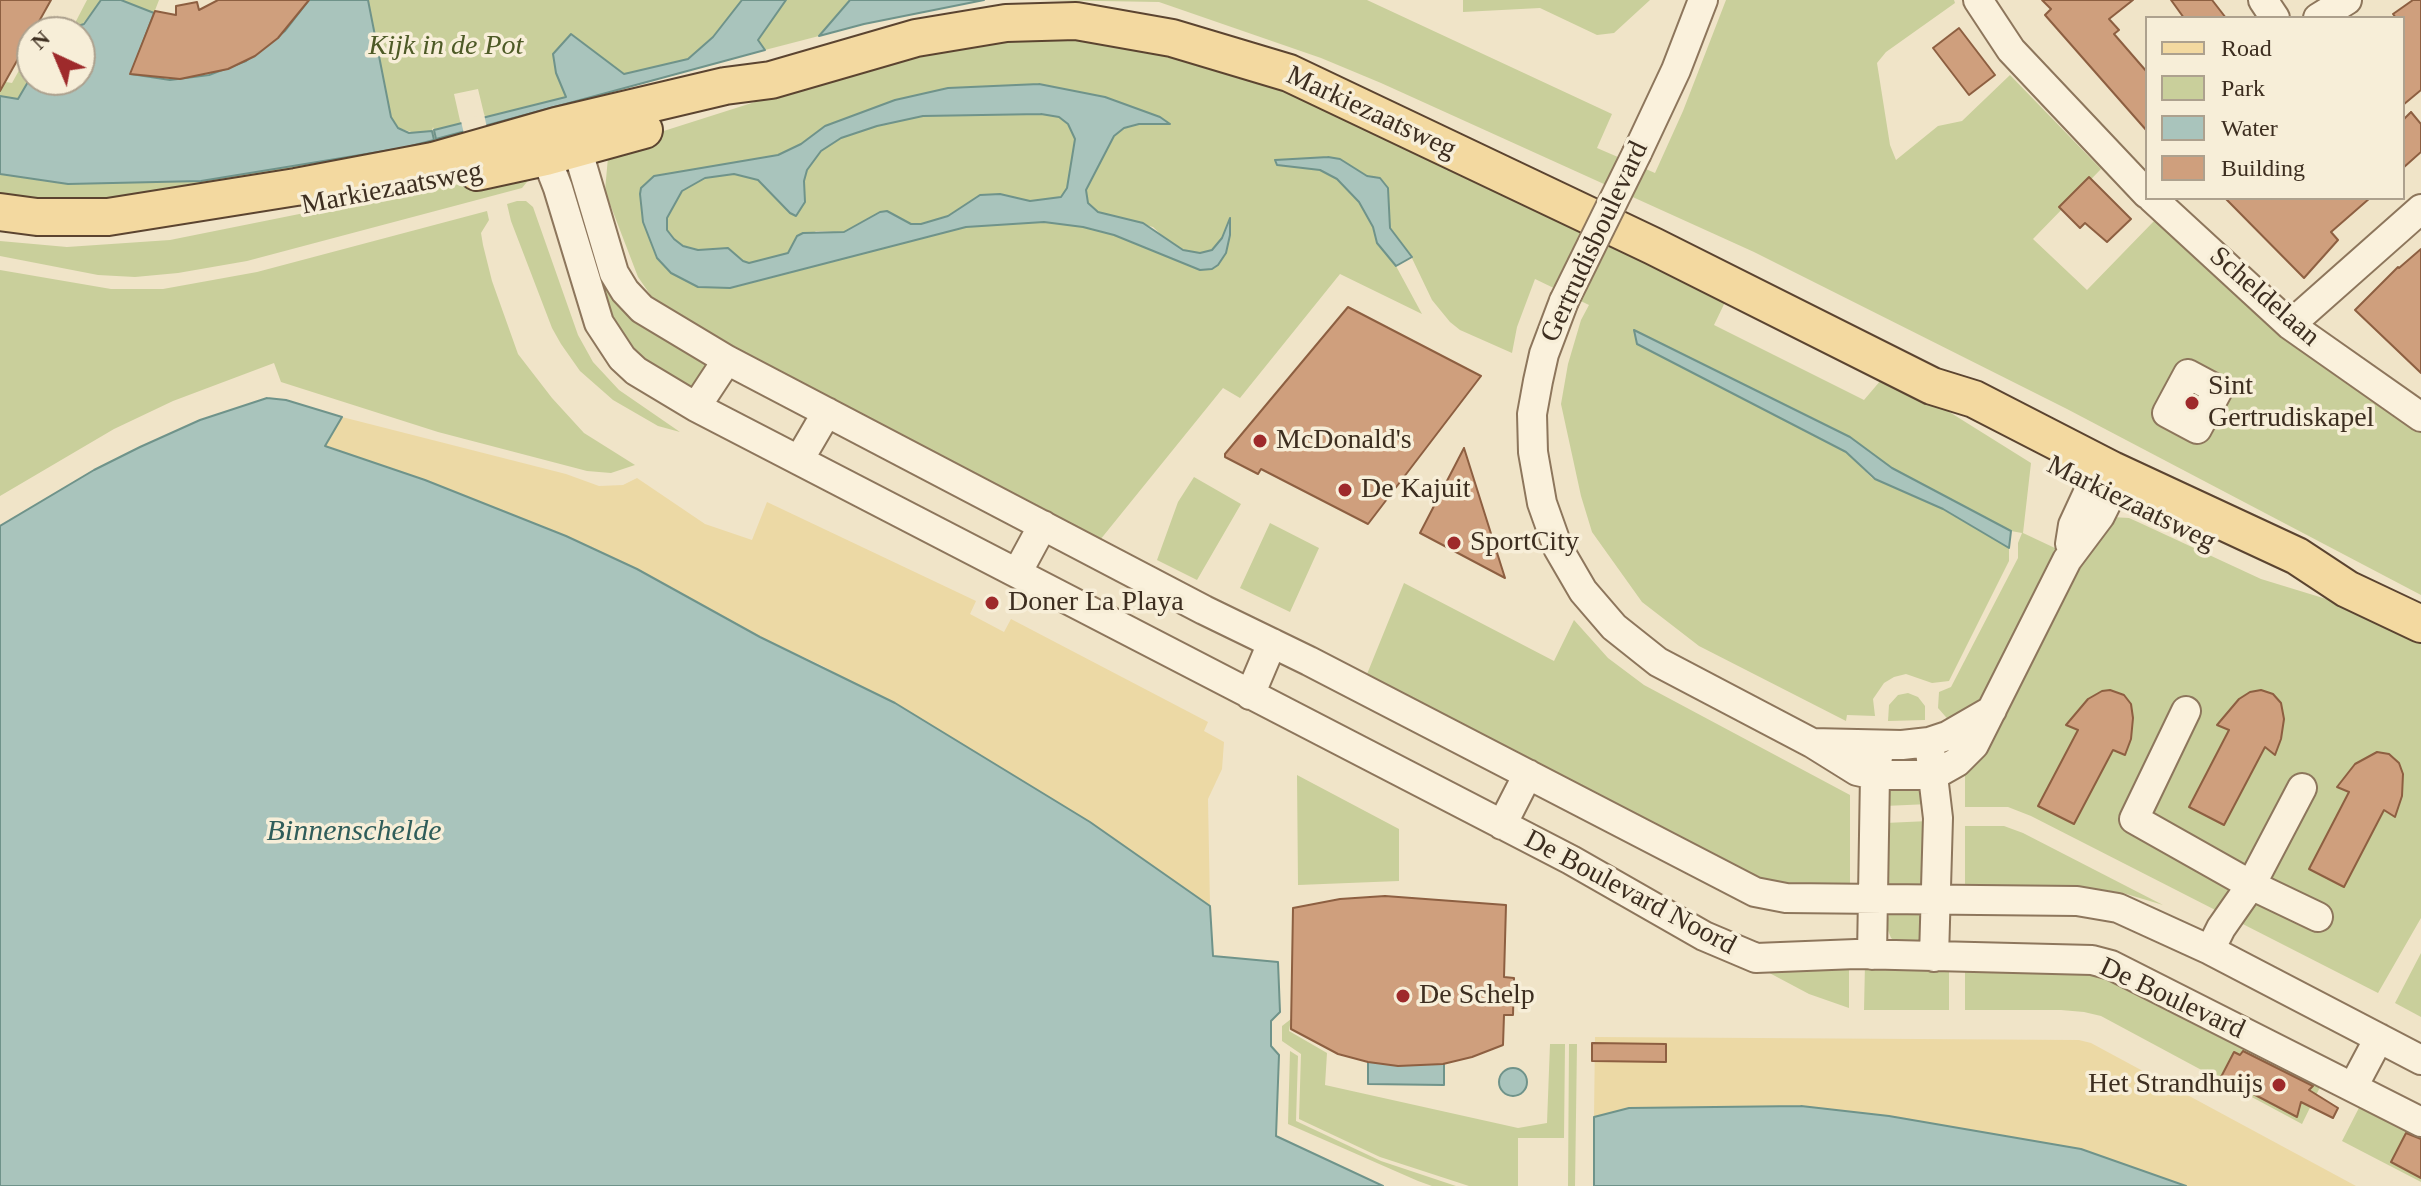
<!DOCTYPE html>
<style>
body{margin:0}
#map{position:relative;width:2421px;height:1186px;overflow:hidden;background:#f0e4c8;font-family:Georgia,serif}
canvas{display:block}
.legend{position:absolute;left:2145px;top:16px;width:260px;height:184px;box-sizing:border-box;background:#f7eed8;border:2px solid #ada18e;margin:0;padding:10px 14px;list-style:none;font-size:24px;color:#3d2e20}
.legend li{display:flex;align-items:center;gap:16px;height:40px}
.legend b{width:40px;border:2px solid #ada18e}
.north{position:absolute;left:16px;top:16px;width:80px;height:80px;box-sizing:border-box;background:#f7eed8;border:2px solid #ada18e;border-radius:50%;rotate:316deg;font-size:22px;font-weight:700;line-height:32px;text-align:center;color:#3d2e20}
.north::after{content:'';display:block;margin:auto;width:28px;height:36px;background:#9e2a2b;clip-path:polygon(50% 0,100% 100%,50% 72%,0 100%)}
</style>
<div id="map">
<canvas width="2421" height="1186"></canvas>
<ul class="legend">
<li><b style="height:10px;background:#f3d9a0"></b>Road</li>
<li><b style="height:22px;background:#c9cf9b"></b>Park</li>
<li><b style="height:22px;background:#a9c4bc"></b>Water</li>
<li><b style="height:22px;background:#cf9f7d"></b>Building</li>
</ul>
<div class="north">N</div>
</div>
<script>
const context = document.querySelector('canvas').getContext('2d');
context.lineJoin = 'round';
function paint(path, color) { context.fillStyle = color; context.fill(path, 'evenodd'); }
const poly = rows => new Path2D(rows.map(r => 'M' + r).join(''));
function strokePath(path, color, width, dash) { context.strokeStyle = color; context.lineWidth = width; context.lineCap = dash ? 'butt' : 'round'; context.setLineDash(dash || []); context.stroke(path); }
function label(font, color, halo, rows, align = 'center') {
  context.font = font + ' Georgia,serif'; context.lineWidth = 7; context.setLineDash([]); context.textBaseline = 'middle'; context.strokeStyle = halo; context.fillStyle = color; for (const [text, x, y, turn = 0] of rows) {
    context.save(); context.translate(x, y); context.rotate((+turn || 0) * Math.PI / 180); context.textAlign = isNaN(turn) ? turn : align; if (halo) context.strokeText(text, 0, 0); context.fillText(text, 0, 0); context.restore();
  }
}
const green = poly([
 [87,0,101,0,81,26,75,23],
 [121,0,159,0,154,13],
 [368,0,882,0,844,8,819,36,765,50,758,41,767,25,712,37,688,59,624,74,611,64,556,73,566,97,485,118,478,89,454,94,461,125,434,130,433,127,432,131,415,133,398,128,391,117],
 [1040,0,1367,0,1612,114,1597,148,1655,173,1683,111,1726,0,1954,0,1955,3,1886,52,1877,63,1890,145,1896,160,1938,126,1962,121,2010,75,2101,169,2033,239,2087,290,2155,220,2313,354,2421,428,2421,595,2067,409,1754,252,1381,83,1321,58,1159,2],
 [1463,0,1650,0,1614,33,1597,35,1540,8,1463,12],
 [1119,36,1244,68,1728,296,1714,325,1864,400,1887,373,2031,463,2023,533,2057,549,1985,696,1972,710,1952,724,1938,708,1939,692,1951,687,2018,558,2018,543,2022,533,2011,531,1892,468,1850,437,1635,331,1637,344,1846,452,1872,478,1942,509,2009,548,2009,561,1949,681,1932,683,1906,674,1894,677,1884,683,1873,699,1875,716,1847,715,1846,721,1699,646,1642,602,1592,532,1581,496,1561,404,1568,364,1581,320,1589,305,1535,279,1517,327,1512,353,1460,330,1450,322,1432,300,1409,252,1394,237,1390,228,1388,188,1380,178,1367,177,1340,159,1275,160,1320,170,1337,179,1359,202,1373,227,1377,243,1396,266,1422,314,1340,274,1240,398,1223,388,1100,540,674,317,654,300,638,277,605,191,608,157,626,143,802,87,954,43],
 [1039,84,1105,97,1160,117,1168,124,1139,124,1124,128,1114,136,1086,190,1088,203,1098,212,1153,227,1168,241,1183,250,1200,253,1212,250,1222,238,1230,221,1218,265,1213,269,1200,270,1114,235,1083,227,1044,222,966,227,732,288,698,287,671,273,656,257,643,222,654,176,778,155,801,144,825,127,895,100],
 [32,47,32,75,18,100,0,96,0,81,12,83],
 [1041,114,1059,117,1069,124,1075,139,1067,188,1062,197,1030,201,1000,194,980,195,948,216,921,224,911,224,887,211,880,212,844,232,816,231,792,246,788,253,749,263,743,261,728,248,698,250,683,246,674,239,667,230,667,218,682,191,705,178,734,174,758,180,790,213,805,202,804,181,807,170,821,151,841,138,877,126,923,116],
 [463,131,466,145,217,194,0,207,0,174,68,184,201,181,403,148,434,140,435,144,436,139],
 [517,174,531,177,522,188,247,261,178,273,135,277,98,275,0,256,0,241,67,247,170,240,369,200],
 [517,201,526,201,533,207,578,335,593,362,619,390,680,432,658,426,613,400,580,371,561,344,552,328,511,221,507,204],
 [580,205,604,277,708,361,688,397,660,381,610,326,574,206],
 [487,211,489,220,481,233,483,245,492,281,518,354,552,398,584,433,635,465,611,473,587,471,438,432,281,382,274,363,173,401,114,429,0,496,0,270,111,289,163,289,257,272],
 [1194,477,1241,504,1197,580,1157,560,1178,502],
 [2112,517,2129,518,2138,522,2261,579,2372,613,2421,638,2421,918,2378,993,2031,816,2008,807,1965,807,1965,764,2074,566],
 [1270,523,1319,548,1290,612,1240,588],
 [1404,583,1554,661,1574,620,1608,658,1644,685,1850,795,1850,889,1772,889,1365,679],
 [1908,693,1918,697,1925,706,1925,720,1888,721,1889,705,1898,695],
 [1297,775,1399,829,1399,881,1298,885],
 [1929,785,1929,804,1885,806,1885,788],
 [1929,821,1929,886,1885,885,1885,823],
 [1965,826,2004,826,2023,833,2163,905,2123,893,2076,886,1965,888],
 [1921,910,1921,939,1916,943,1896,942,1891,938,1886,925,1890,912],
 [1728,951,1849,963,1849,1008,1809,994],
 [2421,953,2421,1017,2395,1003],
 [1865,964,1949,964,1949,1010,1864,1010],
 [1965,965,2092,966,2323,1081,2302,1124,2101,1016,2084,1012,2061,1010,1965,1010],
 [1291,1019,1289,1031,1327,1053,1325,1085,1518,1128,1547,1123,1550,1044,1565,1044,1564,1138,1518,1138,1518,1186,1469,1186,1380,1157,1299,1119,1301,1054,1282,1041,1282,1026],
 [1569,1044,1577,1044,1575,1186,1568,1186],
 [1290,1051,1298,1056,1296,1121,1381,1161,1456,1186,1432,1186,1418,1181,1288,1124],
 [2363,1100,2421,1130,2421,1182,2342,1141]
]);
const sand = poly([
 [342,417,566,474,599,486,623,485,637,478,705,524,752,540,767,502,976,601,970,614,1004,632,1011,619,1208,722,1204,731,1224,742,1222,769,1208,799,1210,906,1090,822,823,666,760,637,637,569,566,536,425,480,324,446],
 [1595,1037,2079,1040,2091,1043,2356,1186,2186,1186,2081,1149,1889,1116,1801,1106,1629,1108,1594,1117]
]);
const water = poly([
 [101,0,121,0,154,13,131,74,170,80,209,75,246,61,285,31,309,0,368,0,391,117,398,128,409,133,432,131,434,140,403,148,201,181,68,184,0,174,0,96,18,99,32,75,32,80,80,80,80,32,57,32,64,18,78,26,84,24,101,0],
 [742,0,786,0,758,40,765,50,436,139,434,130,566,97,556,73,553,54,571,34,624,74,688,59,713,37,742,0],
 [850,0,984,0,864,24,819,36,850,0],
 [1039,84,1105,97,1160,117,1170,124,1139,124,1124,128,1114,136,1086,190,1088,203,1098,212,1143,223,1183,250,1200,253,1212,250,1222,238,1230,218,1230,235,1226,253,1218,265,1212,269,1200,270,1114,235,1083,227,1044,222,966,227,730,288,698,287,671,273,657,258,643,222,640,194,641,188,654,176,778,155,801,144,825,126,895,100,948,88,1039,84],
 [1041,114,1059,117,1068,124,1075,139,1067,188,1061,197,1030,201,1000,194,980,195,948,216,921,224,911,224,887,211,880,212,844,232,803,233,797,236,788,253,749,263,743,261,728,248,698,250,683,246,674,239,667,230,667,218,682,191,705,178,734,174,758,180,790,213,796,216,805,202,804,181,807,170,821,151,841,138,877,126,923,116,1041,114],
 [1328,157,1340,159,1367,176,1380,178,1388,188,1390,228,1412,257,1396,266,1377,243,1373,227,1359,202,1337,179,1320,170,1277,165,1275,160,1328,157],
 [1634,330,1850,437,1892,468,2011,531,2009,548,1943,509,1875,479,1846,452,1637,344,1634,330],
 [267,398,286,400,342,417,325,446,425,480,566,536,637,569,760,637,895,703,1090,822,1210,906,1213,956,1278,962,1280,1012,1271,1021,1271,1046,1279,1055,1276,1136,1383,1186,0,1186,0,526,94,470,140,447,200,420,267,398],
 [1368,1052,1444,1055,1444,1085,1368,1084,1368,1052],
 '1499 1082a14 14 0 1 1 28 0a14 14 0 1 1-28 0Z',
 [1801,1106,1889,1116,2081,1149,2186,1186,1594,1186,1594,1117,1629,1108,1801,1106]
]);
const pier = poly([
 [484,114,487,128,464,134,461,121]
]);
const building = poly([
 [0,0,51,0,0,91,0,0],
 [218,0,309,0,278,38,255,56,228,69,180,79,130,74,155,11,176,15,176,6,197,2,199,10,218,0],
 [2042,0,2133,0,2109,19,2119,30,2114,34,2147,72,2147,131,2045,15,2051,9,2042,0],
 [2171,0,2212,0,2226,18,2184,18,2171,0],
 [2413,0,2421,0,2421,90,2403,105,2403,18,2396,18,2393,14,2413,0],
 [1959,28,1995,75,1969,95,1933,48,1959,28],
 [2411,112,2421,124,2421,152,2403,168,2403,120,2411,112],
 [2089,177,2131,219,2107,242,2085,223,2080,228,2059,207,2089,177],
 [2225,198,2370,198,2331,232,2338,240,2304,278,2225,198],
 [2421,249,2421,373,2355,310,2398,267,2399,268,2421,249],
 [1348,307,1481,376,1368,524,1261,469,1258,474,1225,457,1225,454,1348,307],
 [1464,448,1505,578,1420,533,1464,448],
 [2110,690,2124,695,2131,704,2133,718,2131,739,2125,755,2113,750,2074,824,2038,806,2078,730,2066,725,2088,699,2102,691,2110,690],
 [2261,690,2273,694,2281,703,2284,719,2281,739,2275,755,2265,747,2224,825,2189,807,2229,730,2217,725,2239,699,2250,692,2261,690],
 [2377,752,2389,754,2399,763,2403,774,2402,796,2395,817,2384,810,2344,887,2309,869,2349,792,2337,787,2355,764,2377,752],
 [1385,896,1506,905,1504,977,1514,978,1513,1015,1504,1015,1503,1045,1472,1057,1443,1064,1398,1066,1368,1062,1338,1054,1291,1029,1293,908,1340,899,1385,896],
 [1592,1043,1666,1044,1666,1062,1592,1061,1592,1043],
 [2243,1051,2313,1086,2309,1090,2338,1108,2333,1118,2301,1102,2297,1117,2221,1077,2234,1052,2240,1055,2243,1051],
 [2406,1133,2421,1139,2421,1178,2391,1162,2406,1133]
]);
const minor = poly([
 [1978,0,2011,50,2147,194],
 [2263,0,2275,18],
 [2318,18,2347,0],
 [1637,153,1676,70,1703,0],
 [2152,198,2290,325,2421,417],
 [1564,301,1544,354,1538,381,1532,414,1533,452,1542,503,1558,548,1583,591,1614,627,1658,662,1812,743,1857,771,1875,775,1934,775,1957,762,1974,745,2067,560,2100,516,2110,496,2112,470],
 [2290,325,2421,209],
 [2188,374,2218,390,2197,429,2167,413,2188,374],
 [696,407,727,360],
 [799,460,827,412],
 [2070,544,2073,525,2091,486,2112,470],
 [1017,573,1043,525],
 [1250,695,1272,643],
 [2186,711,2134,819,2251,885,2302,788],
 [1929,742,1938,818,1934,957],
 [1812,743,1902,745,1929,742,1947,736,1992,710],
 [1502,825,1528,774],
 [2210,950,2221,928,2251,885,2318,917],
 [1872,955,1875,775,1880,745],
 [2421,1060,2210,950,2118,908,2077,901,1786,898,1755,892,1309,661,1204,610,727,360,642,309,625,291,614,273,577,148,556,126,546,157,558,188,599,323,622,358,636,371,696,407,1571,860,1704,936,1756,958,1856,954,2092,960,2111,965,2421,1122],
 [2353,1087,2379,1038]
]);
const major = poly([
 [477,172,546,157,644,130],
 [0,212,37,217,108,217,296,187,433,161,556,126,725,86,771,80,916,38,1006,23,1076,21,1172,38,1289,73,1653,246,1932,386,1974,399,2112,470,2297,556,2347,589,2421,624]
]);
const minorBridge = poly([
 [1564,301,1637,153]
]);
const markers = [
 [2192,403,8,"#9e2a2b"],
 [1260,441,8,"#9e2a2b"],
 [1345,490,8,"#9e2a2b"],
 [1454,543,8,"#9e2a2b"],
 [992,603,8,"#9e2a2b"],
 [1403,996,8,"#9e2a2b"],
 [2279,1085,8,"#9e2a2b"]
];
const parkNames = [
 ["Kijk in de Pot",446,47]
];
const streetNames = [
 ["Markiezaatsweg",1371,113,25],
 ["Markiezaatsweg",392,189,-11],
 ["Gertrudisboulevard",1595,242,-65],
 ["Scheldelaan",2264,297,41],
 ["Markiezaatsweg",2131,504,26],
 ["De Boulevard Noord",1630,893,28],
 ["De Boulevard",2172,999,25]
];
const poiNames = [
 ["Sint",2208,387],
 ["Gertrudiskapel",2208,419],
 ["McDonald's",1276,441],
 ["De Kajuit",1361,490],
 ["SportCity",1470,543],
 ["Doner La Playa",1008,603],
 ["De Schelp",1419,996],
 ["Het Strandhuijs",2263,1085,"right"]
];
const waterNames = [
 ["Binnenschelde",354,832]
];
paint(green, '#c9cf9b');
paint(sand, '#ecd9a5');
paint(water, '#a9c4bc');
strokePath(water, '#6f938a', 2);
paint(pier, '#f0e4c8');
paint(building, '#cf9f7d');
strokePath(building, '#8d5f41', 2);
strokePath(minor, '#8d765c', 32);
strokePath(major, '#5b4430', 40);
strokePath(minor, '#faf1dc', 28);
strokePath(major, '#f3d9a0', 36);
strokePath(minorBridge, '#8d765c', 32, []);
strokePath(minorBridge, '#faf1dc', 28);
for (const [x, y, r, color] of markers) { const dot = new Path2D(); dot.arc(x, y, r, 0, 2 * Math.PI); context.fillStyle = color; context.fill(dot); strokePath(dot, '#f7eed8', 3); }
label('italic 28px', '#4d5a26', '#f7eed8', parkNames);
label('28px', '#3d2e20', '#f7eed8', streetNames);
label('28px', '#3d2e20', '#f7eed8', poiNames, 'left');
label('italic 30px', '#2f5d5a', '#f7eed8', waterNames);
</script>
